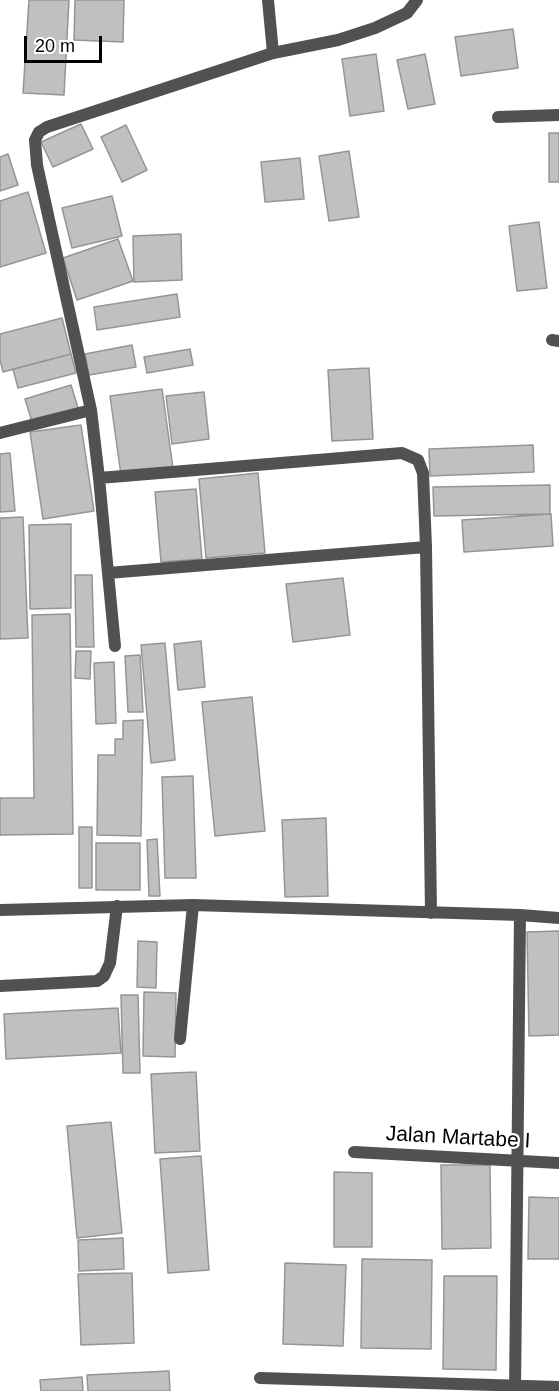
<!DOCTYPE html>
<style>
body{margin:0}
#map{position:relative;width:559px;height:1391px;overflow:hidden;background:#fff;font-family:Arial,sans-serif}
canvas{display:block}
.scale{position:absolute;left:24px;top:36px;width:78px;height:27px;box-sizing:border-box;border:3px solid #000;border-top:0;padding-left:8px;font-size:18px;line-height:21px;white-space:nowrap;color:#000;-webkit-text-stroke:4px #fff;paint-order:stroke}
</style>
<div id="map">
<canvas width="559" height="1391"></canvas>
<div class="scale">20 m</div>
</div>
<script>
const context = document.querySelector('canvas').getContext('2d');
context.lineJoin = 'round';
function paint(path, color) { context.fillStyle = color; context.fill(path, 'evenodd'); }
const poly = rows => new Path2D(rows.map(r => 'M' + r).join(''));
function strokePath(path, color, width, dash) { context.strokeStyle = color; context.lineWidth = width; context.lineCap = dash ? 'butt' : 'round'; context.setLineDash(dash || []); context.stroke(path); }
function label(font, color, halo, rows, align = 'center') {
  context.font = font + ' Arial,sans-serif'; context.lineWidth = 4.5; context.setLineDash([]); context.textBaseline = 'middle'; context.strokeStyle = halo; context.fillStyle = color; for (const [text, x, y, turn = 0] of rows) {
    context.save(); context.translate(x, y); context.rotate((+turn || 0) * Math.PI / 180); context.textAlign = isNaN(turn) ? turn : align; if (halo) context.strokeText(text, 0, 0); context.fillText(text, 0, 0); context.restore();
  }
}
const building = poly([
 [29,0,69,0,64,95,23,93,29,0],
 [75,0,124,0,123,42,74,40,75,0],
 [513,29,518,68,461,76,455,37,513,29],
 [376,54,384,111,350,116,342,59,376,54],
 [425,54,435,104,408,109,397,60,425,54],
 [81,124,93,149,53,167,41,142,81,124],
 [126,125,147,170,122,182,101,137,126,125],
 [549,133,559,133,559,182,549,182,549,133],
 [349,151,359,217,329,221,319,156,349,151],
 [8,154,18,185,0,191,0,157,8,154],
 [300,158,304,199,265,202,261,162,300,158],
 [28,192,46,253,0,267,0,201,28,192],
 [112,196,122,236,72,248,62,208,112,196],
 [539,222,547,288,517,291,509,226,539,222],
 [181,234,182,280,134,282,133,236,181,234],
 [118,239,133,281,77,300,63,258,118,239],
 [177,294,180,317,97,330,94,307,177,294],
 [62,318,71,354,3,372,0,360,0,334,62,318],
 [132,345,136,367,89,375,85,354,132,345],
 [190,349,193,365,147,373,144,357,190,349],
 [71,354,76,373,18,388,13,369,71,354],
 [369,368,373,439,332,441,328,370,369,368],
 [71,385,79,411,33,425,25,399,71,385],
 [162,389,173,468,121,475,110,396,162,389],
 [204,392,209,439,172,444,166,396,204,392],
 [81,425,94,511,43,519,30,432,81,425],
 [533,445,534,472,430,476,429,449,533,445],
 [10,453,15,511,0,512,0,454,10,453],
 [258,473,265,553,206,558,199,479,258,473],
 [550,485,550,514,434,516,433,487,550,485],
 [196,489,202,559,161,562,155,492,196,489],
 [551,514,553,546,464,552,462,520,551,514],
 [23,517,28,638,0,639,0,518,23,517],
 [71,524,71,608,30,609,29,525,71,524],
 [75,575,92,575,94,647,76,647,75,575],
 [343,578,350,635,293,642,286,584,343,578],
 [70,614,73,834,0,835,0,798,34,798,32,615,70,614],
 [201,641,205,687,178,690,174,644,201,641],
 [165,643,175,760,151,763,141,645,165,643],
 [76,651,91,651,90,679,75,678,76,651],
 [140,655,143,712,128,712,125,656,140,655],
 [114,662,116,723,96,724,94,663,114,662],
 [252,697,265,831,215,836,202,702,252,697],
 [143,720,141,836,97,835,98,755,115,755,115,739,123,739,123,721,143,720],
 [193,776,196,878,165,878,162,777,193,776],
 [326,818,328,896,285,897,282,820,326,818],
 [79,827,92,827,92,888,79,888,79,827],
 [157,839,160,896,149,896,147,840,157,839],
 [96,843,140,843,140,890,96,890,96,843],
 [559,931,559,1035,529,1036,527,932,559,931],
 [138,941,157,942,156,988,137,987,138,941],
 [144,992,176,993,175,1057,143,1056,144,992],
 [121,995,138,995,140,1073,123,1073,121,995],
 [118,1008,121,1053,6,1059,4,1014,118,1008],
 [196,1072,200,1151,155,1153,151,1074,196,1072],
 [111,1122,122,1233,77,1238,67,1126,111,1122],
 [201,1156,209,1270,168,1273,160,1159,201,1156],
 [441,1165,490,1165,491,1248,442,1249,441,1165],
 [334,1172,372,1173,372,1247,334,1247,334,1172],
 [529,1197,559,1198,559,1259,528,1259,529,1197],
 [123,1238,124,1269,79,1271,78,1240,123,1238],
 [362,1259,432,1260,431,1349,361,1348,362,1259],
 [285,1263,346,1265,343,1346,283,1344,285,1263],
 [132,1273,134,1343,81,1345,78,1274,132,1273],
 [444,1276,497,1276,496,1370,443,1369,444,1276],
 [169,1371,170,1391,88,1391,87,1375,169,1371],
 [82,1377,83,1391,41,1391,40,1380,82,1377]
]);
const lane = poly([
 [268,0,273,53],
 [0,986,97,981,104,976,110,963,117,906],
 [180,1039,193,905]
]);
const street = poly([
 [498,117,559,115],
 [552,340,559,341],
 [91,410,37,165,35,140,39,132,47,127,273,53,338,40,375,28,407,13,417,0],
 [0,433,91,410,99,478],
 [108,573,99,478,402,453,418,460,423,473,426,547,431,913],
 [115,646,108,573,426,547],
 [0,910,193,905,520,915,559,918],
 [354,1152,559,1163],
 [260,1378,559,1387],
 [515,1391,520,915]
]);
const streetNames = [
 ["Jalan Martabe I",458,1138,3]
];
paint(building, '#c0c0c0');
strokePath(building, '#959595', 1.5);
strokePath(lane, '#515151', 12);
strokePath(street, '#515151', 12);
label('21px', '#000', '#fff', streetNames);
</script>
